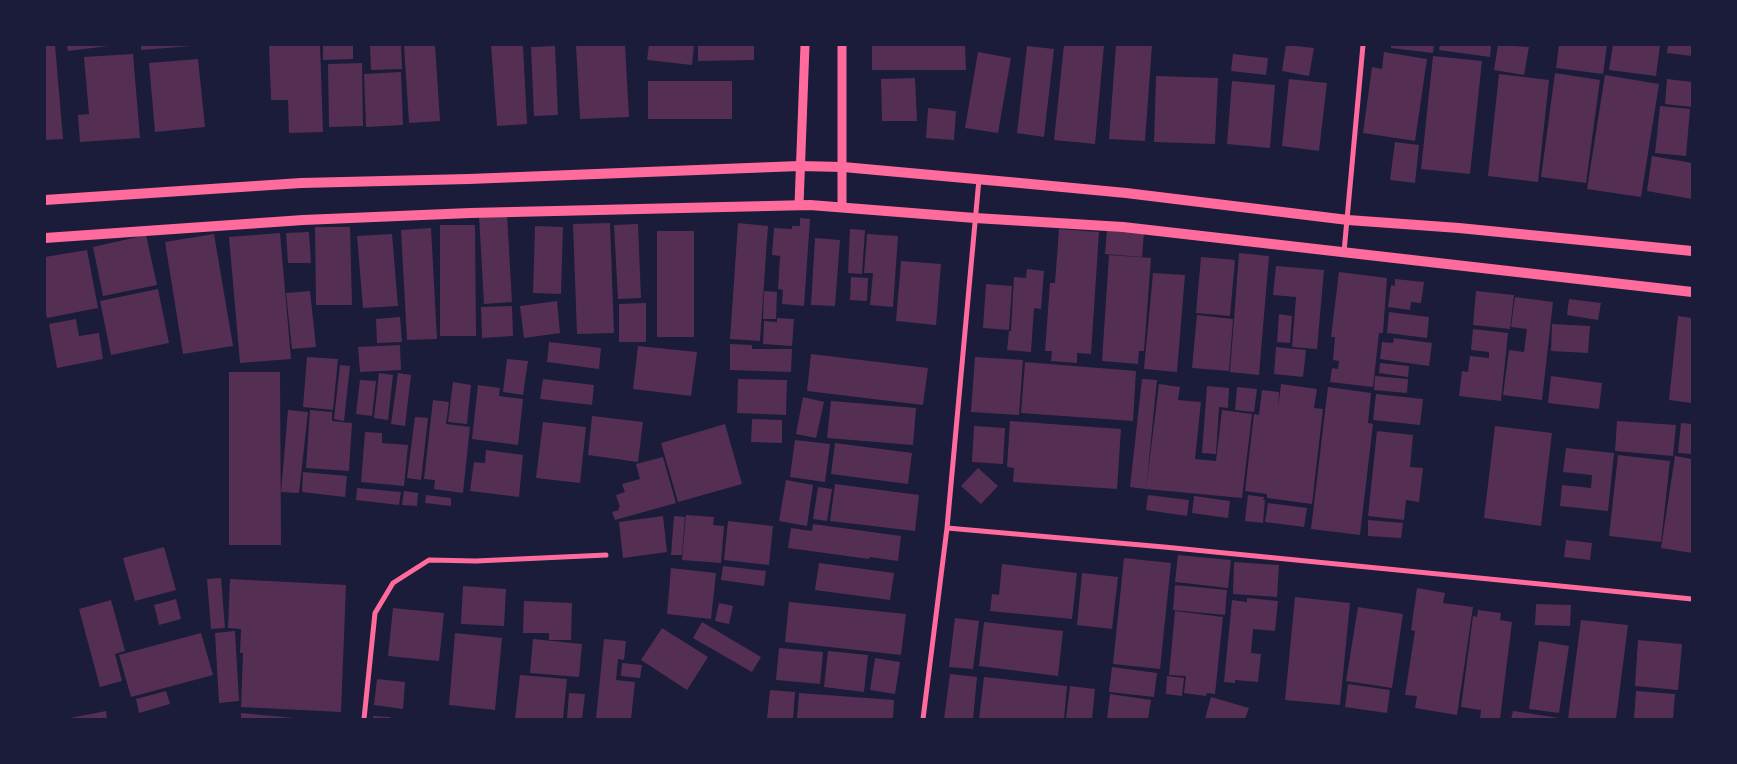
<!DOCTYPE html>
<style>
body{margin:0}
#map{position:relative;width:1737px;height:764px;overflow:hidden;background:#1b1b3a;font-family:Helvetica,sans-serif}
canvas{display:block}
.frame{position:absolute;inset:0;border:46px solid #1b1b3a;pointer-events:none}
</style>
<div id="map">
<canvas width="1737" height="764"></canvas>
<div class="frame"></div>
</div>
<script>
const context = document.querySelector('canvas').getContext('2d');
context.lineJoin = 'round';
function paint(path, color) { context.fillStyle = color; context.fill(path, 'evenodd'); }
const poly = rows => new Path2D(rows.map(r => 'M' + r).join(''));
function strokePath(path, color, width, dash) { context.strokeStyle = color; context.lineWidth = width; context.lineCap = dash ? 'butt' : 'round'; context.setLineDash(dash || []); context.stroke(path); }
const building = poly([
 [45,45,55,45,63,139,45,140],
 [67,45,108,45,108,46,68,51],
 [141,45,191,45,191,46,141,50],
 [269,45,320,45,323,132,289,133,288,100,271,100],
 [323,45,353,45,353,59,323,60],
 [370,45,401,45,402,69,371,70],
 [404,45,435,45,440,121,409,123],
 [491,45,523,45,527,124,497,126],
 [576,45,625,45,629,117,580,119],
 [649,45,694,45,692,65,647,60],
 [698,45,754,45,754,60,698,61],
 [872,45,965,45,966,70,872,70],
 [1064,45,1104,45,1095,144,1054,140],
 [1116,45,1152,45,1145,141,1109,139],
 [1286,45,1314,48,1309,76,1282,71],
 [1391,45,1434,45,1433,53,1391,48],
 [1440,45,1491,45,1490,57,1439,50],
 [1498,45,1529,47,1524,75,1494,70],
 [1559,45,1607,45,1603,74,1556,68],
 [1613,45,1660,45,1656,76,1609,70],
 [1668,45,1692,45,1692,56,1667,53],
 [555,46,558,115,534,116,531,47],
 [1027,46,1054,49,1044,137,1017,133],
 [978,52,1011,58,998,133,965,128],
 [1384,52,1427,59,1415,141,1363,133,1372,67,1382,69],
 [133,54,140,138,80,142,78,115,89,114,84,57],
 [1233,54,1268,58,1266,75,1231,71],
 [1433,56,1482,61,1470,174,1421,169],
 [198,59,205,127,155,132,149,63],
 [362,63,363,126,329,127,328,64],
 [401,72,403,125,366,127,364,74],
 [1555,73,1600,80,1586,183,1541,177],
 [1499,74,1549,80,1538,182,1488,176],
 [1605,75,1659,84,1641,197,1587,189],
 [1156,76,1218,78,1215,144,1154,142],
 [915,78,917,121,882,121,881,79],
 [1289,79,1327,83,1319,151,1282,146],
 [1667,79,1692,82,1692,107,1665,104],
 [648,81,732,81,732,119,648,119],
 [1232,81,1275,85,1270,148,1227,144],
 [1660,106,1690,109,1686,156,1655,153],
 [928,108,956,111,954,140,926,138],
 [1395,142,1419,145,1415,183,1390,180],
 [1652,156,1692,163,1692,199,1647,191],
 [507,214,512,302,484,304,479,216],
 [800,218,810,219,804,306,782,304,783,290,778,289,780,256,772,255,774,228,792,229,792,226,800,226],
 [610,223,614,333,577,334,573,224],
 [738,223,768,226,760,341,730,339],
 [638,224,641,298,618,299,614,225],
 [440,225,475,225,476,336,440,336],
 [535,226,563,227,561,294,533,293],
 [315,227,350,227,352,305,316,305],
 [431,228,437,339,407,340,401,230],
 [850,229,865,230,862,274,848,273],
 [1059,229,1099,232,1091,354,1077,353,1077,363,1051,361,1052,351,1045,351,1050,283,1055,283],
 [1107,230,1144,233,1142,257,1105,254],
 [657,231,694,231,694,337,657,337],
 [309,232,311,263,288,263,286,233],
 [280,233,291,359,240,363,229,237],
 [214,234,233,346,183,354,165,242],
 [392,234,398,306,363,308,357,236],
 [867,234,898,236,893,307,870,305,873,273,864,273],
 [146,235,157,285,103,296,93,247],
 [815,238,840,240,835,306,811,305],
 [87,250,98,308,47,318,45,308,45,257],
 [1239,253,1269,256,1259,375,1230,372],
 [1109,255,1151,258,1144,351,1139,351,1138,364,1102,361],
 [1201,257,1235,260,1230,316,1196,313],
 [901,261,941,264,936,325,896,321],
 [1276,266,1324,270,1317,349,1292,347,1296,297,1273,295],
 [1027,269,1044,271,1041,309,1034,308,1031,352,1007,350,1009,331,1011,331,1014,277,1026,278],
 [1339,272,1387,278,1383,333,1379,333,1373,387,1330,382,1332,368,1338,369,1339,361,1333,360,1335,337,1331,337],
 [1153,273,1185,275,1177,372,1144,369],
 [851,277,868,278,867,301,850,300],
 [1395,279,1424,282,1421,303,1411,302,1410,310,1388,307,1391,285,1395,286],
 [986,284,1012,286,1009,330,983,328],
 [158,289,169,343,111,355,100,301],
 [310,291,316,347,292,349,286,293],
 [764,291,777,292,776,319,763,319],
 [1476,291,1514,295,1510,329,1473,325],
 [1515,297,1553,302,1542,400,1503,395,1509,350,1524,352,1527,329,1511,327],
 [1569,299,1601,303,1598,320,1567,315],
 [557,301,560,333,524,338,520,306],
 [646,303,646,342,619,342,619,304],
 [512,306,513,336,482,338,481,307],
 [1389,312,1429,317,1427,338,1387,333],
 [1279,314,1292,316,1290,343,1277,342],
 [1197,315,1233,319,1229,371,1192,368],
 [1678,316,1692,318,1692,403,1669,400],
 [400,317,402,342,377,343,376,319],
 [777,318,794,319,792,346,763,344,764,321,777,322],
 [76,319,79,336,99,333,103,359,57,368,49,324],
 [1552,324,1590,326,1588,353,1551,351],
 [1473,329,1508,333,1501,401,1459,396,1462,371,1468,372,1470,356,1489,358,1489,352,1471,350],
 [1394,338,1432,343,1429,366,1380,359,1382,342,1393,343],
 [549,342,601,348,599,369,547,362],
 [730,344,752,345,752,349,792,349,791,372,730,370],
 [400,345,401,370,360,372,358,347],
 [638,346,697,352,691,396,633,389],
 [1276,347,1306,350,1303,377,1274,374],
 [811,354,928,368,923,405,807,391],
 [307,357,338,359,333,410,303,407],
 [975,357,1023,360,1019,415,971,412],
 [507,359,528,361,523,395,503,392],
 [1025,362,1136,371,1133,421,1021,413],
 [1380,363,1409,366,1408,377,1379,373],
 [340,365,350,366,344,421,334,419],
 [229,372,280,372,281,545,229,545],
 [379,373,393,375,388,420,374,418],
 [398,373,411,375,405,426,391,424],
 [1375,376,1408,379,1407,393,1374,390],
 [1551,376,1602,383,1599,409,1548,403],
 [543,379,594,385,592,405,540,399],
 [738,379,787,380,786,415,737,413],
 [1142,379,1157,380,1146,489,1130,487],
 [360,380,376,381,372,416,356,414],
 [453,382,471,385,467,424,448,422],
 [1159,384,1180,387,1178,400,1201,402,1195,459,1216,461,1222,410,1252,414,1242,498,1146,489],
 [1281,384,1317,389,1314,408,1323,409,1312,504,1267,498,1267,494,1245,491,1254,414,1259,415,1262,390,1279,392,1278,408],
 [478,385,500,388,499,396,523,399,518,445,472,439],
 [1207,386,1229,388,1228,408,1219,407,1216,454,1202,453],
 [1237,387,1257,389,1254,412,1235,410],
 [1328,387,1371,393,1368,423,1373,424,1360,535,1311,529],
 [1376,394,1423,399,1420,425,1373,420],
 [803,397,824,402,816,438,796,434],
 [433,400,449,402,446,424,470,427,463,493,434,489,435,480,424,479],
 [831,401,916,408,913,445,827,438],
 [288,410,308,412,299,493,281,492],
 [310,410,332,412,332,421,352,423,349,471,306,468],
 [592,416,643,422,638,462,588,455],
 [415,417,428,418,421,480,407,478],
 [752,419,782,420,782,443,751,442],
 [1010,421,1121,429,1117,489,1013,482,1014,468,1007,467],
 [1617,421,1676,425,1673,456,1615,451],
 [543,422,586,427,580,483,536,478],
 [1681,423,1692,424,1692,454,1678,453],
 [725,424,742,484,678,502,661,443],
 [974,426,1005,428,1003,464,972,462],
 [1495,426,1552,433,1541,526,1484,518],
 [1377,431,1413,435,1410,467,1423,468,1419,502,1406,500,1404,520,1368,516],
 [365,432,382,433,382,443,408,445,404,486,361,482],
 [795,440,830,444,825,482,790,477],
 [835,443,912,453,908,484,831,474],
 [1566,448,1614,453,1608,511,1560,506,1562,485,1591,488,1592,475,1563,472],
 [486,450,523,455,519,497,470,491,474,462,485,463],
 [1618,455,1670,461,1661,542,1609,536],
 [1675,456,1692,459,1692,553,1661,548],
 [663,457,676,503,615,520,612,512,619,510,618,508,620,507,616,495,625,492,622,484,640,479,636,464],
 [978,468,998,486,981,504,961,486],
 [303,472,347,476,345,497,302,492],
 [786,480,813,485,807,526,779,521],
 [835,484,919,495,915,531,830,521],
 [818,487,832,489,827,521,813,519],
 [357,488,401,492,399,505,356,500],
 [404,491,418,493,417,506,402,505],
 [426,495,451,498,451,506,425,503],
 [1148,495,1189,500,1187,516,1146,510],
 [1248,495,1264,497,1263,500,1265,500,1263,523,1245,521],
 [1194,496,1230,501,1228,518,1192,513],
 [1268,503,1307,508,1304,527,1265,522],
 [686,515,714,517,713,525,724,526,721,563,682,560],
 [663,516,667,552,623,558,619,522],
 [674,516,685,517,682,555,671,555],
 [1368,520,1403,523,1401,538,1368,536],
 [728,521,773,526,769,565,724,560],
 [813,524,901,536,898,561,870,557,869,559,788,548,791,528,812,531],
 [1566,540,1592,543,1590,560,1564,557],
 [164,547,176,590,135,601,123,558],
 [1178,555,1231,560,1228,588,1175,582],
 [1124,558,1171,563,1160,669,1113,664],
 [1234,562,1279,565,1277,597,1233,594],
 [819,563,894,573,890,600,815,590],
 [1002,564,1077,573,1072,619,990,611,992,594,999,595],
 [723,566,766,571,764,586,721,580],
 [671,568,716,573,711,619,667,614],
 [1082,573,1118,577,1112,629,1077,625],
 [221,578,225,628,211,629,207,579],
 [230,579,346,585,341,712,241,707,243,653,240,653,241,629,228,628],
 [1175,585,1227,590,1225,615,1173,610],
 [463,586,506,589,504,626,461,624],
 [1417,588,1445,593,1443,603,1473,607,1457,715,1415,708,1417,696,1405,695,1415,631,1411,630],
 [1295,597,1350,603,1340,705,1285,700],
 [1247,598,1278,601,1275,631,1253,629,1251,653,1261,654,1258,682,1235,680,1235,683,1224,682,1232,600,1247,602],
 [176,599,181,619,159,625,154,605],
 [111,600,125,651,115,654,122,681,100,687,79,609],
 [524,601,572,603,571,640,549,640,549,633,523,633],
 [789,602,906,614,901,655,785,642],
 [719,603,733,606,729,624,715,621],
 [1536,604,1571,605,1570,626,1535,625],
 [1358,607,1403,614,1392,688,1346,681],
 [393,608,444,613,439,661,388,656],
 [1478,610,1501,613,1500,620,1512,622,1500,719,1480,719,1481,710,1461,707,1473,616,1477,617],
 [1175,611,1223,617,1215,694,1207,693,1206,696,1184,693,1186,676,1169,675],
 [955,618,979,621,973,669,949,667],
 [1581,620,1628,625,1616,719,1568,719],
 [702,622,761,657,752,672,693,638],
 [984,622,1063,631,1058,676,979,666],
 [662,628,708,657,687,690,641,660],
 [235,631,239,701,219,703,215,633],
 [201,633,213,675,131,697,119,655],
 [455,633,502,638,495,710,449,705],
 [533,639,582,644,579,677,530,673],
 [604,639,626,641,624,660,618,659,616,680,635,682,631,719,596,719],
 [1638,640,1682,644,1678,690,1635,686],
 [1539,641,1569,646,1559,713,1529,709],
 [779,648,823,652,820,684,776,680],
 [828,651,868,655,864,692,824,687],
 [875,658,900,662,895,694,870,690],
 [622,663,642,665,640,678,621,676],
 [1112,667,1157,673,1154,697,1109,692],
 [950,674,977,677,973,719,944,719],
 [520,675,567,679,563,719,515,719],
 [1167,676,1184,678,1182,696,1166,694],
 [984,677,1067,686,1064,719,979,719],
 [377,679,405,682,403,709,374,705],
 [1348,684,1390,690,1387,713,1345,707],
 [1070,686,1095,689,1092,719,1066,719],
 [770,690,795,692,793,719,767,719],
 [166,691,170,704,139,713,136,699],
 [1636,691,1675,694,1673,719,1634,719],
 [569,693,585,694,582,719,567,719],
 [799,693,894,700,893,719,797,719],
 [1110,694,1151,700,1148,719,1107,719],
 [1211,697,1249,708,1245,719,1205,719],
 [106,711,107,719,70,719,70,718],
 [1513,711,1560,718,1560,719,1511,719],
 [241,713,294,718,294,719,241,719],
 [373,716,390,717,390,719,373,719]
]);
const minor = poly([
 [1344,252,1363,45],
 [947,528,1164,547,1692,599],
 [364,719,375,613,393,583,429,560,476,561,606,555],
 [923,719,947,528,979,179]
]);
const tertiary = poly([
 [799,205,805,45],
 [842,207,842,45]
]);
const secondary = poly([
 [45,200,301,183,469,179,799,166,843,167,1020,183,1126,193,1348,220,1459,228,1692,251],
 [45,238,303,220,470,213,810,205,975,218,1123,227,1692,292]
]);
paint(building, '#542f53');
strokePath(minor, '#ff6b9d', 5);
strokePath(tertiary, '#ff6b9d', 9);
strokePath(secondary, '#ff6b9d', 10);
</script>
